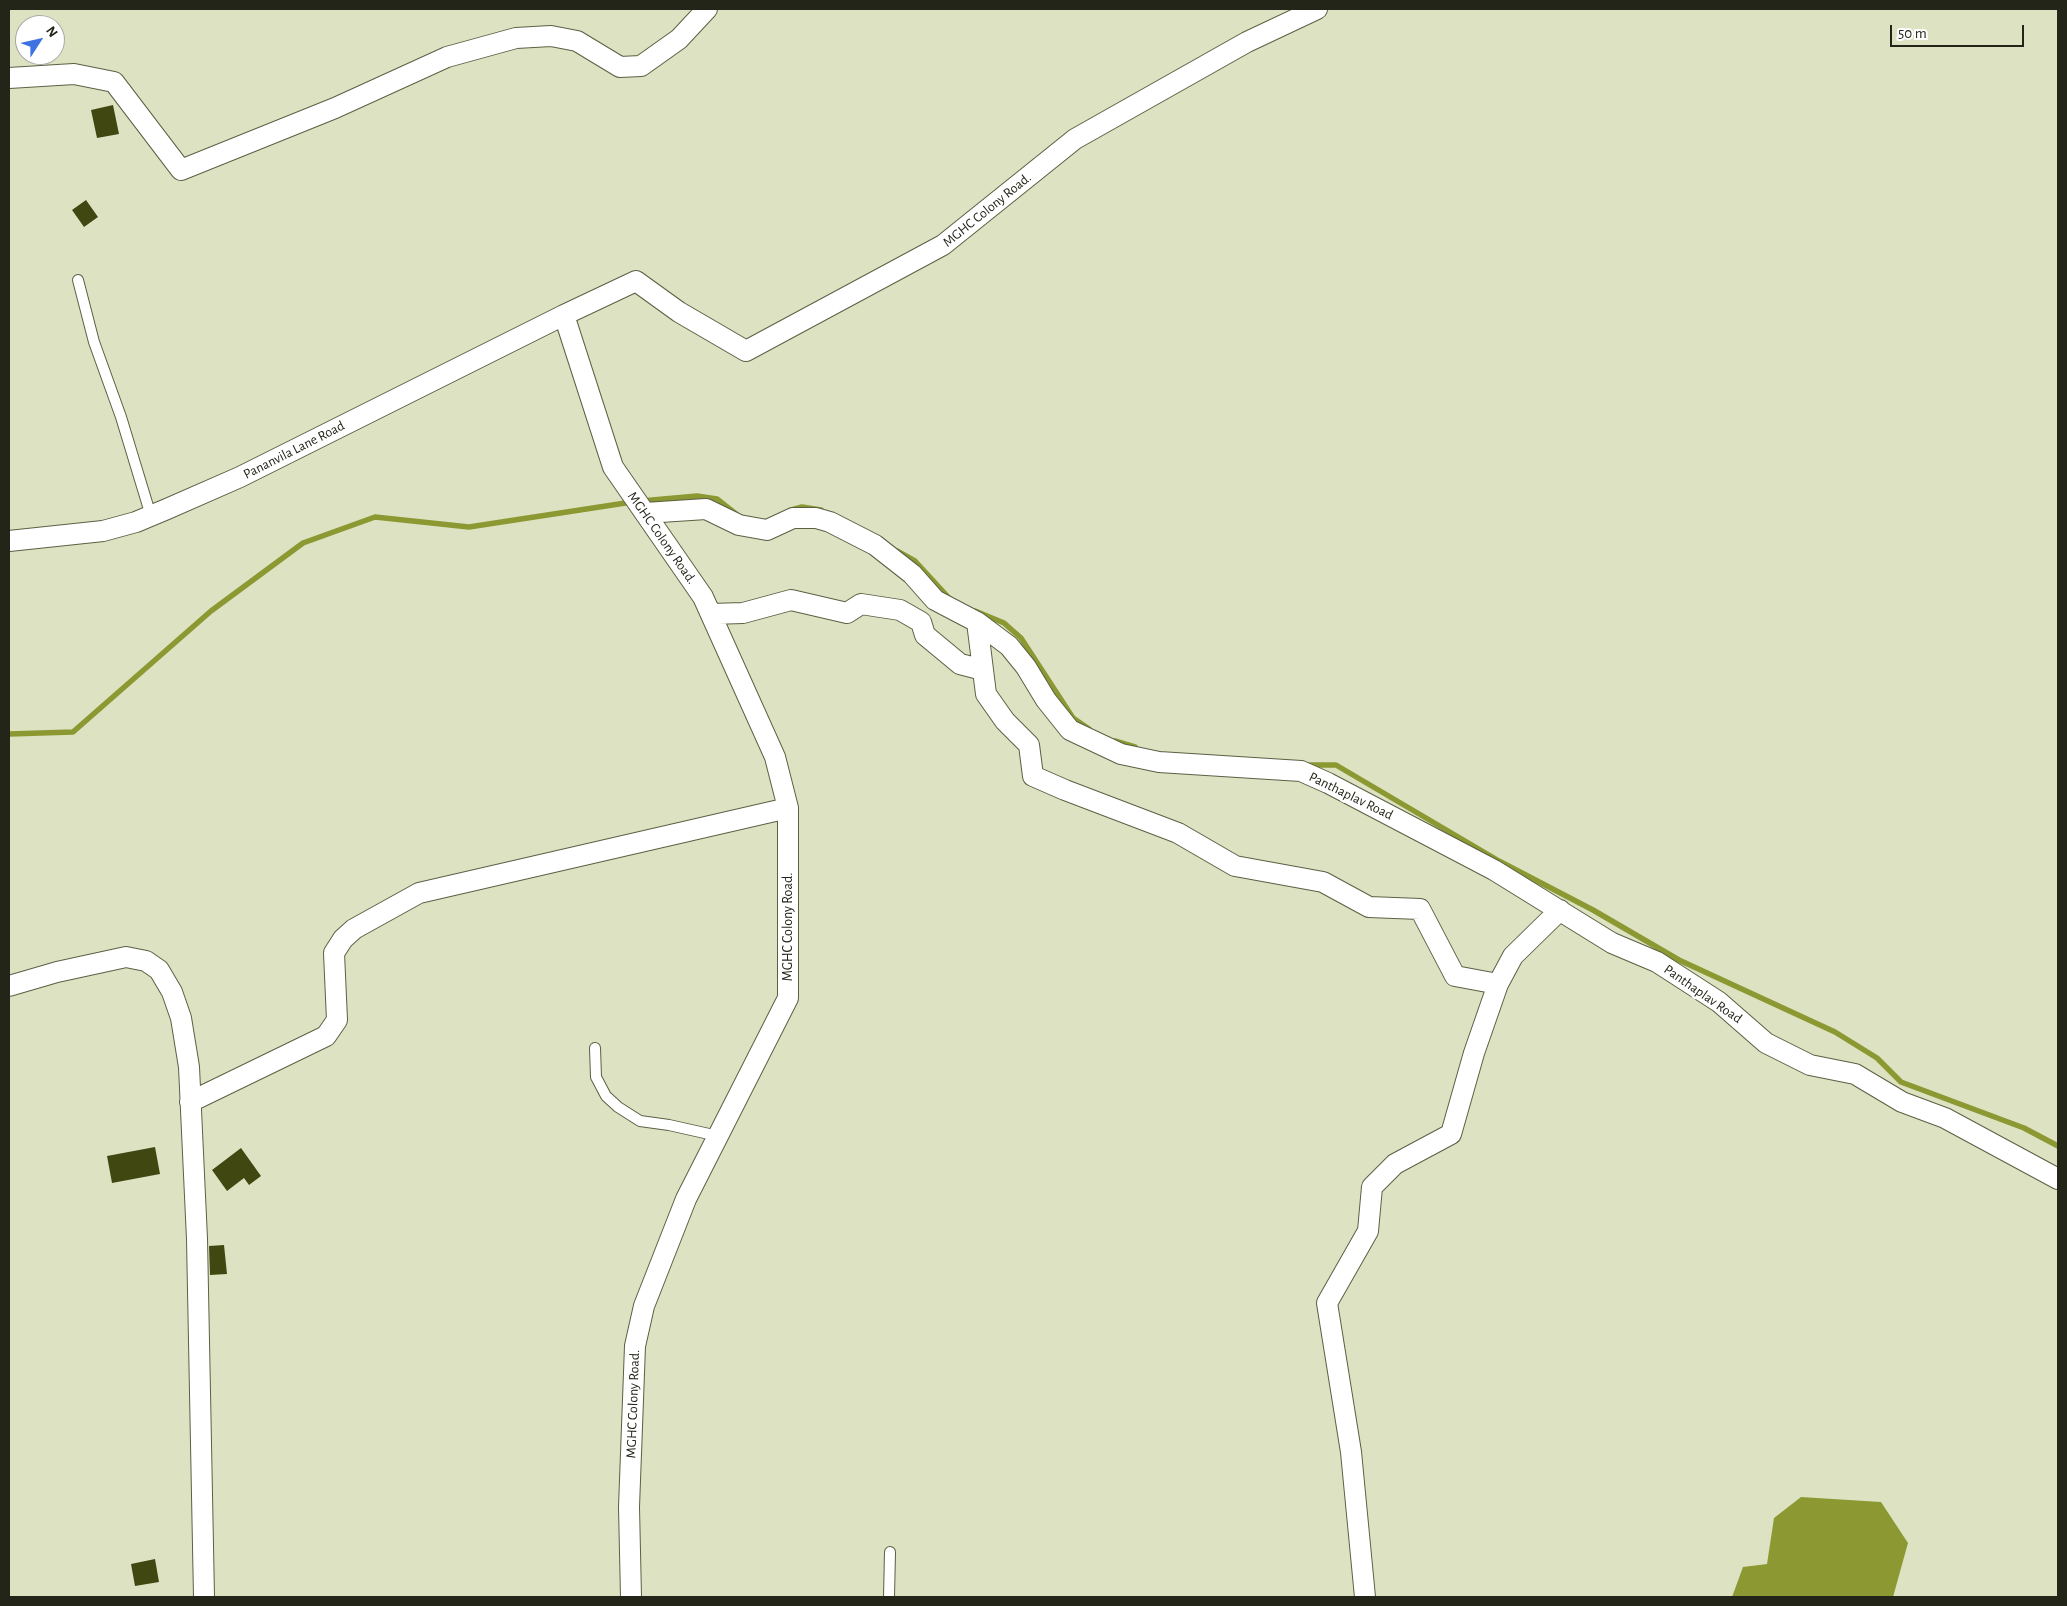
<!DOCTYPE html>
<style>
body{margin:0}
#map{position:relative;width:2067px;height:1606px;overflow:hidden;background:#dde3c2;font-family:"Alegreya Sans",sans-serif}
canvas{display:block}
.frame{position:absolute;inset:0;border:10px solid #232519;pointer-events:none}
.north{position:absolute;left:15px;top:15px;width:50px;height:50px;box-sizing:border-box;background:#fff;border:1px solid #a7a8a3;border-radius:50%;rotate:55deg;font-size:14px;font-weight:700;line-height:20px;text-align:center;color:#232519}
.north::after{content:'';display:block;margin:auto;width:18px;height:22px;background:#3e72e2;clip-path:polygon(50% 0,100% 100%,50% 72%,0 100%)}
.scale{position:absolute;left:1890px;top:25px;width:134px;height:22px;box-sizing:border-box;border:2px solid #232519;border-top:0;padding-left:6px;font-size:15px;line-height:18px;white-space:nowrap;color:#232519;-webkit-text-stroke:4px #fff;paint-order:stroke}
</style>
<div id="map">
<canvas width="2067" height="1606"></canvas>
<div class="frame"></div>
<div class="north">N</div>
<div class="scale">50 m</div>
</div>
<script>
const context = document.querySelector('canvas').getContext('2d');
context.lineJoin = 'round';
function paint(path, color) { context.fillStyle = color; context.fill(path, 'evenodd'); }
const poly = rows => new Path2D(rows.map(r => 'M' + r).join(''));
function strokePath(path, color, width, dash) { context.strokeStyle = color; context.lineWidth = width; context.lineCap = dash ? 'butt' : 'round'; context.setLineDash(dash || []); context.stroke(path); }
function label(font, color, halo, rows, align = 'center') {
  context.font = font + ' "Alegreya Sans",sans-serif'; context.lineWidth = 5; context.setLineDash([]); context.textBaseline = 'middle'; context.strokeStyle = halo; context.fillStyle = color; for (const [text, x, y, turn = 0] of rows) {
    context.save(); context.translate(x, y); context.rotate((+turn || 0) * Math.PI / 180); context.textAlign = isNaN(turn) ? turn : align; if (halo) context.strokeText(text, 0, 0); context.fillText(text, 0, 0); context.restore();
  }
}
const water = poly([
 [1801,1497,1881,1502,1908,1543,1893,1597,1732,1597,1743,1567,1767,1564,1774,1518]
]);
const stream = poly([
 [641,501,697,496,717,499,736,514],
 [791,510,802,507,821,510],
 [897,551,915,561,949,598],
 [975,611,1004,623,1021,638,1073,718,1089,729],
 [9,734,73,732,211,611,303,543,375,517,469,527,632,502],
 [1115,741,1135,747],
 [1305,765,1336,765,1499,861,1593,910,1679,960,1835,1032,1877,1058,1901,1082,2024,1128,2058,1146]
]);
const building = poly([
 [113,105,119,134,97,138,91,110],
 [86,200,98,217,84,227,72,210],
 [155,1147,160,1174,112,1183,107,1156],
 [241,1148,261,1176,249,1185,244,1178,227,1191,212,1170],
 [224,1245,227,1274,210,1275,209,1246],
 [155,1559,159,1582,135,1586,131,1564]
]);
const lane = poly([
 [78,280,94,342,121,417,151,516],
 [595,1048,596,1077,606,1096,618,1107,640,1121,669,1125,718,1136],
 [889,1597,890,1552]
]);
const street = poly([
 [9,78,74,74,114,82,181,170,335,108,447,57,516,38,551,36,577,41,620,67,641,66,679,39,707,9],
 [645,513,706,509,739,525,767,530,793,518,816,518,830,522,875,545,912,574,935,600,977,622,1009,646,1026,667,1046,700,1070,730,1121,754,1159,762,1301,771,1328,783,1494,870,1612,943,1657,962,1719,1002,1766,1043,1810,1065,1855,1074,1902,1102,1945,1118,2058,1179],
 [9,541,103,531,136,522,167,509,240,477,564,315],
 [711,614,743,613,791,600,847,613,861,604,900,610,921,622,925,635,960,664,983,670],
 [977,622,986,694,1005,721,1029,745,1033,776,1065,790,1178,833,1235,866,1323,882,1369,907,1420,909,1455,976,1498,984],
 [9,986,57,972,126,957,146,961,159,970,172,992,181,1018,189,1067,197,1239,204,1597],
 [190,1102,326,1036,337,1020,334,953,343,939,354,929,419,893,788,808],
 [631,1597,629,1507,635,1346,644,1306,686,1199,788,998,788,808,775,757,703,597,613,467,564,315,636,281,679,312,746,351,943,245,1075,139,1247,42,1317,9],
 [1365,1597,1351,1452,1327,1303,1368,1231,1372,1187,1395,1164,1451,1134,1474,1053,1498,984,1513,956,1560,910]
]);
const streetNames = [
 ["MGHC Colony Road.",987,210,-39],
 ["Pananvila Lane Road",294,450,-27],
 ["MGHC Colony Road.",662,538,55],
 ["Panthaplav Road",1351,796,26],
 ["MGHC Colony Road.",788,927,-90],
 ["Panthaplav Road",1703,994,35],
 ["MGHC Colony Road.",633,1404,-88]
];
paint(water, '#8c9932');
strokePath(stream, '#8c9932', 5.5);
paint(building, '#414711');
strokePath(lane, '#5b6044', 12);
strokePath(street, '#5b6044', 22);
strokePath(lane, '#fff', 10);
strokePath(street, '#fff', 20);
label('14px', '#232519', '#fff', streetNames);
</script>
